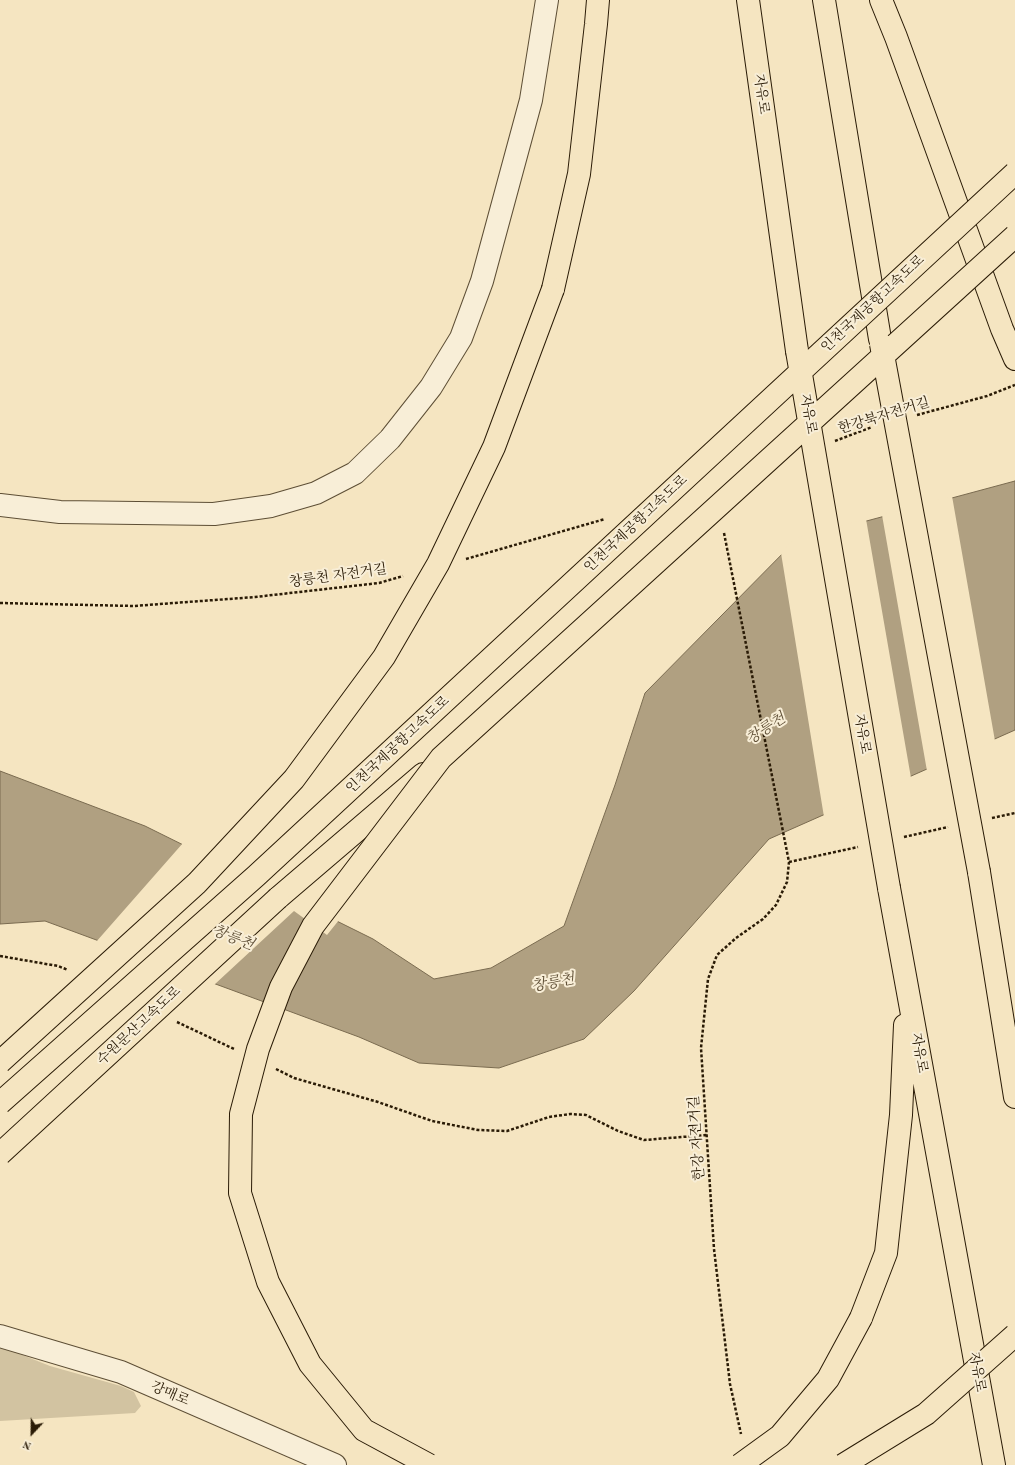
<!DOCTYPE html>
<meta charset="utf-8">
<style>
body{margin:0}
#map{position:relative;width:1015px;height:1465px;overflow:hidden;background:#f5e5c1;font-family:"Old Standard TT",serif}
canvas{display:block}
.north{position:absolute;left:12px;top:1413px;width:40px;height:40px;-webkit-text-stroke:3px #f8eed7;paint-order:stroke;rotate:202deg;font-size:11px;font-weight:700;line-height:16px;text-align:center;color:#2a1b06}
.north::after{content:'';display:block;margin:auto;width:14px;height:18px;background:#2a1b06;clip-path:polygon(50% 0,100% 100%,50% 72%,0 100%)}
</style>
<div id="map">
<canvas width="1015" height="1465"></canvas>
<div class="north">N</div>
</div>
<script>
const context = document.querySelector('canvas').getContext('2d');
context.lineJoin = 'round';
function paint(path, color) { context.fillStyle = color; context.fill(path, 'evenodd'); }
const poly = rows => new Path2D(rows.map(r => 'M' + r).join(''));
function strokePath(path, color, width, dash) { context.strokeStyle = color; context.lineWidth = width; context.lineCap = dash ? 'butt' : 'round'; context.setLineDash(dash || []); context.stroke(path); }
function label(font, color, halo, rows, align = 'center') {
  context.font = font + ' "Old Standard TT","Noto Serif KR",serif'; context.lineWidth = 4; context.setLineDash([]); context.textBaseline = 'middle'; context.strokeStyle = halo; context.fillStyle = color; for (const [text, x, y, turn = 0] of rows) {
    context.save(); context.translate(x, y); context.rotate((+turn || 0) * Math.PI / 180); context.textAlign = isNaN(turn) ? turn : align; if (halo) context.strokeText(text, 0, 0); context.fillText(text, 0, 0); context.restore();
  }
}
const green = poly([
 [0,1346,50,1366,121,1386,134,1392,141,1406,135,1413,0,1421]
]);
const water = poly([
 [1015,481,1015,730,769,839,634,991,584,1039,499,1068,419,1063,359,1037,45,921,0,924,0,771,145,826,373,939,434,979,491,968,564,926,615,785,645,693,796,540,1015,481]
]);
const pier = poly([
 [952,496,995,741,927,771,882,515],
 [866,519,911,778,824,817,781,553,795,538],
 [183,843,339,920,327,935,294,911,214,985,96,942]
]);
const path = poly([
 [917,415,987,396,1015,385],
 [835,441,872,427],
 [724,533,789,862,787,882,776,905,763,919,736,938,717,955,708,979,701,1048,714,1249,730,1384,741,1434],
 [466,559,605,519],
 [0,603,134,606,255,597,379,583,403,576],
 [992,818,1015,813],
 [904,837,948,827],
 [789,862,858,847],
 [0,956,58,966,68,970],
 [177,1022,234,1049],
 [276,1069,294,1078,378,1102,432,1121,478,1130,507,1131,549,1117,570,1114,586,1115,618,1131,644,1140,707,1135]
]);
const street = poly([
 [0,505,60,512,214,514,271,506,316,493,355,473,390,439,431,387,461,338,482,281,531,100,547,0],
 [0,1336,121,1372,335,1465]
]);
const highway = poly([
 [748,0,797,351],
 [824,0,880,339],
 [881,0,896,37,1002,329,1015,359],
 [553,289,579,174,596,24,598,0],
 [979,872,1015,1097],
 [889,888,994,1465],
 [278,898,423,774],
 [861,1318,886,1253,901,1115,905,1025]
]);
const highwayBridge = poly([
 [881,344,979,872],
 [797,351,889,888],
 [0,1062,197,883,294,779,384,657,438,564,494,447,553,289],
 [0,1103,256,876,1015,173],
 [0,1154,278,898],
 [429,1465,364,1430,310,1364,268,1282,240,1193,241,1114,258,1049,281,987,313,926,441,758,1015,236],
 [740,1465,780,1436,828,1379,861,1318],
 [843,1465,926,1414,1015,1335]
]);
const streetNames = [
 ["자유로",761,94,82],
 ["인천국제공항고속도로",873,304,-43],
 ["자유로",808,414,80],
 ["한강북자전거길",884,416,-17],
 ["인천국제공항고속도로",636,524,-43],
 ["창릉천 자전거길",338,576,-8],
 ["자유로",862,734,80],
 ["인천국제공항고속도로",398,745,-43],
 ["수원문산고속도로",139,1026,-43],
 ["자유로",919,1053,80],
 ["한강 자전거길",697,1138,-94],
 ["자유로",977,1372,80],
 ["강매로",170,1394,23]
];
const waterNames = [
 ["창릉천",766,729,-33],
 ["창릉천",233,938,22],
 ["창릉천",553,983,-10]
];
paint(green, '#d2c3a1');
paint(water, '#b0a081');
strokePath(water, '#7a6b50', 1);
paint(pier, '#f5e5c1');
strokePath(street, '#5d4e35', 24);
strokePath(highway, '#2a1b06', 24);
strokePath(path, '#2a1b06', 2.5, [3, 2]);
strokePath(street, '#f8eed7', 22);
strokePath(highway, '#f5e5c1', 22);
strokePath(highwayBridge, '#2a1b06', 24, []);
strokePath(highwayBridge, '#f5e5c1', 22);
label('14px', '#2a1b06', '#f8eed7', streetNames);
label('italic 15px', '#605037', '#f8eed7', waterNames);
</script>
